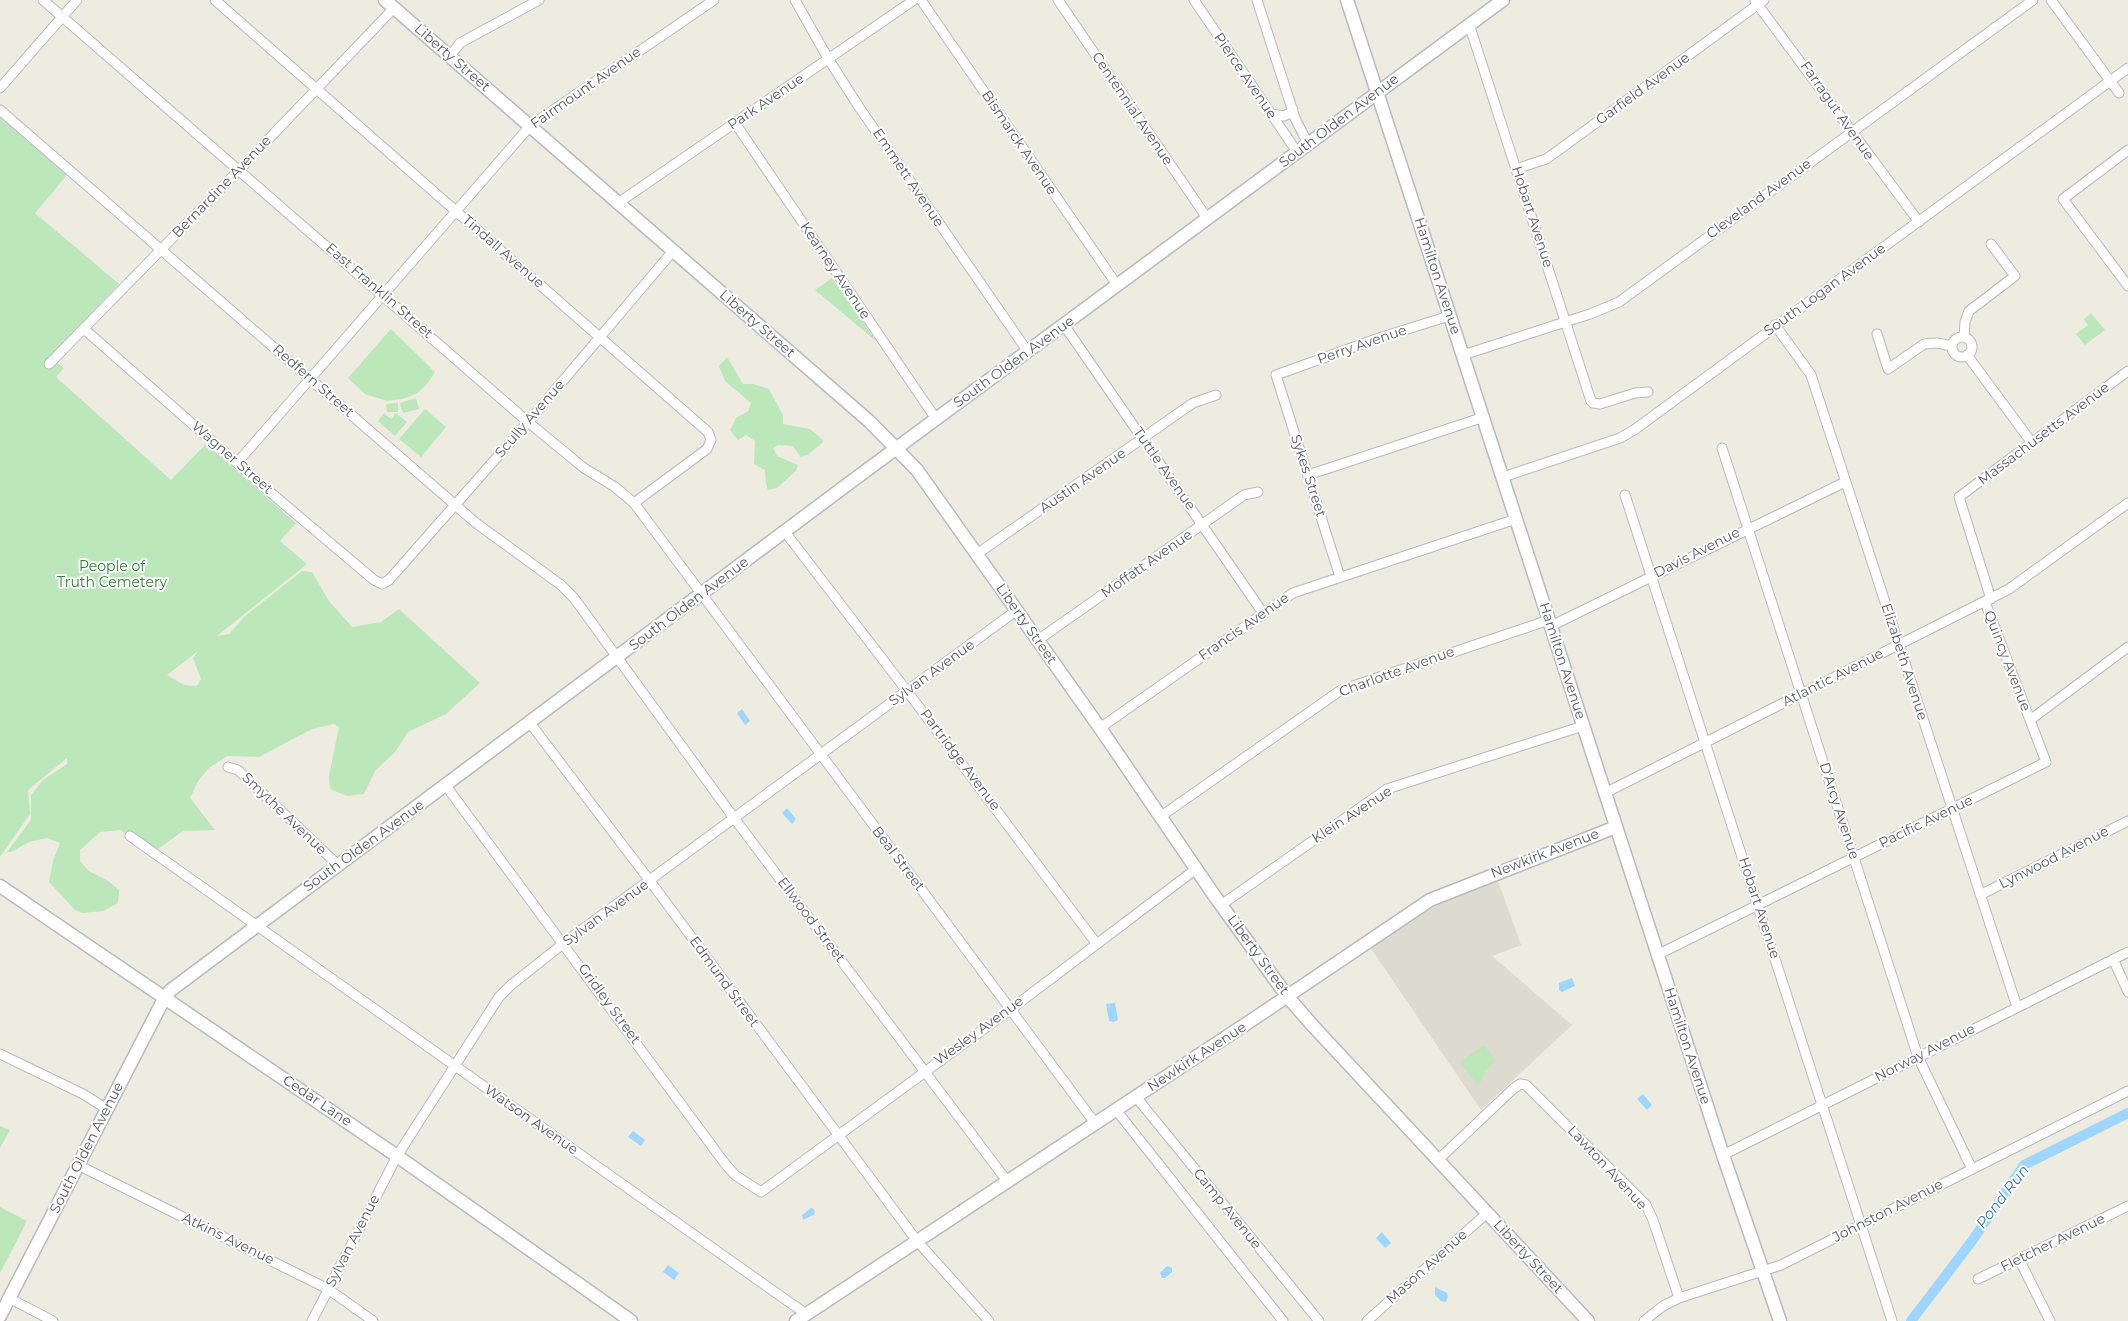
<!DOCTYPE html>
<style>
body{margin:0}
canvas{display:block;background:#eeebe1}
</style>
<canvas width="2128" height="1321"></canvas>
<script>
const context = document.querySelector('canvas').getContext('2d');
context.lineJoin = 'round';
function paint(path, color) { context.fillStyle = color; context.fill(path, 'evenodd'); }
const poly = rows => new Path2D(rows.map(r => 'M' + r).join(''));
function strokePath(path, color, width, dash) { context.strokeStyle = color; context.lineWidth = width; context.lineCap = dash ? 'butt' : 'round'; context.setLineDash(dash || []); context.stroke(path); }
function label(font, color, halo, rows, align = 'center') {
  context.font = font + ' Montserrat,sans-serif'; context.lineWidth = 4; context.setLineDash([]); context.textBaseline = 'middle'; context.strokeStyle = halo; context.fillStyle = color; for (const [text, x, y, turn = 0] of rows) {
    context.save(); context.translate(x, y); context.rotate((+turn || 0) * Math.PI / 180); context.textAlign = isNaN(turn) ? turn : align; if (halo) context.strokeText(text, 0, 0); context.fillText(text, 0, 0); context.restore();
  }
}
const education = poly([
 [1497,878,1521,945,1492,956,1572,1025,1481,1110,1370,947,1421,914,1454,896]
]);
const green = poly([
 [0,117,67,175,35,213,119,284,50,357,64,368,56,377,171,480,206,444,296,523,280,541,307,564,217,636,229,634,245,616,302,571,312,572,329,601,352,627,381,622,399,609,480,683,446,714,408,732,395,752,375,771,364,794,347,796,330,789,329,776,339,727,334,724,312,729,259,757,227,756,209,768,198,781,190,798,215,830,183,831,155,851,133,841,121,830,100,832,80,850,80,861,89,871,108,881,119,890,118,903,103,911,82,913,75,910,49,882,53,861,60,843,47,838,29,842,11,852,7,852,31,820,31,795,43,780,67,764,67,758,28,790,30,814,0,857],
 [198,651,193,658,201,679,197,686,184,685,167,675],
 [832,278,876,341,815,290],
 [2091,313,2105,330,2085,345,2076,334,2088,325,2084,319],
 [391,329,435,372,427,384,416,394,402,399,387,401,365,394,348,378],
 [727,357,743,384,753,384,769,389,783,415,783,424,810,429,824,441,809,454,801,457,793,446,778,445,773,448,777,456,798,465,796,471,777,488,768,490,766,484,765,470,754,464,755,441,746,435,738,440,730,430,736,418,748,411,751,403,725,381,719,366],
 [416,398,419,409,403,413,400,403],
 [398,403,398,412,387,412,386,404],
 [425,409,446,427,421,457,399,439],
 [384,413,391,419,396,413,407,422,395,436,378,421],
 [1484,1045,1496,1061,1483,1072,1484,1075,1481,1081,1477,1084,1460,1062],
 [0,1126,10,1130,0,1148],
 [0,1207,27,1221,0,1273]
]);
const water = poly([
 [742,709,750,721,745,725,737,713],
 [787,808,796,819,792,824,782,813],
 [1572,978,1575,986,1562,992,1559,990,1559,983],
 [1115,1003,1118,1020,1113,1022,1109,1021,1106,1004],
 [1643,1094,1652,1105,1647,1110,1637,1099],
 [633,1131,645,1140,641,1146,628,1137],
 [811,1208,814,1209,815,1214,803,1220,802,1215],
 [1382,1232,1391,1243,1385,1248,1376,1238],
 [668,1265,679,1273,674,1280,663,1272],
 [1167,1266,1172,1268,1172,1272,1165,1278,1162,1278,1160,1273],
 [1435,1287,1447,1293,1448,1296,1446,1302,1441,1301,1435,1295]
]);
const canal = poly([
 [1911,1321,1972,1241,2024,1165,2128,1113]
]);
const street = poly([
 [43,0,528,422,584,468,615,487,634,503,1095,1123],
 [215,0,708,432,711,440,707,449,634,503],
 [795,0,829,60,859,107,1028,352],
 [921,0,1117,285],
 [1058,0,1207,218],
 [1194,0,1297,152],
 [1257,0,1295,118,1308,144],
 [2051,0,2119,93],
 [1755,1,1919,222],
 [1469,24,1591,401,1593,403,1600,404,1635,393,1648,392],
 [450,56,460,43,539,0],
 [0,88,77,0],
 [0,110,476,523,561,585,574,598,734,818,1007,1181],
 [1271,114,1284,116,1290,113,1293,109],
 [735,123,936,419],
 [2128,150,2063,199,2128,286],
 [1516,169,1546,159,1556,152,1764,0],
 [618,203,914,0],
 [1064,325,1263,613],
 [1775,325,1811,375,2017,1007],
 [84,329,270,492,374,580,382,584,389,580,528,422,673,251],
 [1877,334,1888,369,1924,344,1937,343,1952,346],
 [1964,337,1965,322,1969,311,2015,276,1991,244],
 '1952 347a10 10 0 1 1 20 0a10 10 0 1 1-20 0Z',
 [1463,355,1590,314,1619,302,2033,0],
 [1967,355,2032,443],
 [49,364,239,170,394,8],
 [1722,448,1918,1057,1972,1169],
 [237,463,530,126,714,0],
 [1308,475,1484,417],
 [1503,477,1620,438,1634,430,2128,68],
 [1625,495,1892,1321],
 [785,532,907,691,1096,943],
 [977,554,1193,403,1216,395],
 [1340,577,1276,375,1379,338,1449,316],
 [1991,599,1959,497,2128,371],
 [1551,626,1845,482],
 [1038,640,1244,495,1258,492],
 [2030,720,2128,647],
 [530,723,650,881,917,1241,989,1321],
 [1100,728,1293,593,1516,519],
 [228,767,238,770,338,865],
 [446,786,726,1165,735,1175,761,1192,1011,1009,1196,869],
 [1605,793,2009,589,2128,503],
 [1160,817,1341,690,1549,620],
 [130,836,806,1314],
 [1980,895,2128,821],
 [1221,905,1387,789,1583,726],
 [1657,955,2046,762,1985,602],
 [2113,959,2128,992],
 [0,1054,83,1094,107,1109],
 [1136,1097,1319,1321],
 [1116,1110,1283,1321],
 [1723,1155,2128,952],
 [1438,1160,1513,1089,1520,1084,1526,1085,1646,1205,1653,1220,1679,1298],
 [78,1165,328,1289,373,1321],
 [2019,1259,2050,1321],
 [1978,1279,2128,1206],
 [9,1298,53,1321],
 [312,1321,397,1156,499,997,511,985,564,943,1017,610],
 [1367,1321,1487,1213],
 [1644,1321,1663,1306,1679,1298,1781,1265,2128,1091]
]);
const secondary = poly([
 [385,0,870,422,917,470,1100,728,1216,898,1287,996,1313,1026,1588,1321],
 [1347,0,1723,1155,1780,1321],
 [0,886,397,1156,631,1321],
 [0,1316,165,997,171,990,848,484,1503,0],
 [796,1321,1255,1018,1430,900,1616,827]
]);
const streetNames = [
 ["Liberty Street",452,58,41],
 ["Pierce Avenue",1245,76,56],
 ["Fairmount Avenue",586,88,-35],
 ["Garfield Avenue",1643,89,-36],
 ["Park Avenue",766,102,-34],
 ["Centennial Avenue",1132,109,56],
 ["Farragut Avenue",1837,111,55],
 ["South Olden Avenue",1339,121,-37],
 ["Bismarck Avenue",1019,143,56],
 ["Emmett Avenue",908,178,56],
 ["Bernardine Avenue",222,187,-46],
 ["Cleveland Avenue",1759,199,-36],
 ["Hobart Avenue",1532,217,72],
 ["Tindall Avenue",503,252,41],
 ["Kearney Avenue",835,271,56],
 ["Hamilton Avenue",1437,276,72],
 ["South Logan Avenue",1825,290,-36],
 ["East Franklin Street",379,291,41],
 ["Liberty Street",757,324,41],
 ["Perry Avenue",1362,345,-19],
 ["South Olden Avenue",1014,362,-36],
 ["Redfern Street",313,381,41],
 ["Scully Avenue",530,419,-49],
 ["Massachusetts Avenue",2044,434,-37],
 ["Wagner Street",232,458,41],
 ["Tuttle Avenue",1164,469,55],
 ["Sykes Street",1308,476,72],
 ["Austin Avenue",1083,481,-35],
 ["Davis Avenue",1697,553,-27],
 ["Moffatt Avenue",1147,564,-35],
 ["South Olden Avenue",689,604,-37],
 ["Liberty Street",1026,624,55],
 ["Francis Avenue",1244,627,-35],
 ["Hamilton Avenue",1562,661,72],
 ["Quincy Avenue",2007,661,69],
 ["Elizabeth Avenue",1904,662,72],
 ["Charlotte Avenue",1397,672,-20],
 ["Sylvan Avenue",932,673,-36],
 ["Atlantic Avenue",1833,678,-27],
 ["Partridge Avenue",960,760,53],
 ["D'Arcy Avenue",1839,811,72],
 ["Smythe Avenue",284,814,44],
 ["Klein Avenue",1352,815,-33],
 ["Pacific Avenue",1926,822,-26],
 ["South Olden Avenue",364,846,-36],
 ["Newkirk Avenue",1545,854,-21],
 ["Lynwood Avenue",2054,858,-27],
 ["Beal Street",898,859,53],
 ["Hobart Avenue",1759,908,72],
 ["Sylvan Avenue",606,913,-36],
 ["Ellwood Street",811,920,53],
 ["Liberty Street",1258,955,54],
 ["Edmund Street",724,982,54],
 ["Gridley Street",609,1004,54],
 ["Wesley Avenue",979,1031,-36],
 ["Hamilton Avenue",1687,1046,72],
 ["Norway Avenue",1925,1053,-27],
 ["Newkirk Avenue",1197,1057,-33],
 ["Cedar Lane",317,1101,34],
 ["Watson Avenue",531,1120,35],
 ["South Olden Avenue",87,1148,-63],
 ["Lawton Avenue",1607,1168,47],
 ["Camp Avenue",1227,1209,51],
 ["Johnston Avenue",1888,1211,-27],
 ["Atkins Avenue",228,1239,26],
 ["Sylvan Avenue",353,1241,-63],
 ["Fletcher Avenue",2053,1243,-26],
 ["Liberty Street",1528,1257,47],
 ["Mason Avenue",1427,1267,-42]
];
const parkNames = [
 ["People of",112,567],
 ["Truth Cemetery",112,583]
];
const waterNames = [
 ["Pond Run",2003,1197,-52]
];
paint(education, '#dddad0');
paint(green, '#bce7bb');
paint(water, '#9fd6ff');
strokePath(canal, '#9fd6ff', 10);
strokePath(street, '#b6babf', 11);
strokePath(secondary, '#b7bbc1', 15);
strokePath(street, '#fff', 9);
strokePath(secondary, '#fff', 12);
label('14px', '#595e63', '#fff', streetNames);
label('14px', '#2e8532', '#fff', parkNames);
label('italic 15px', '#3777b8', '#fff', waterNames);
</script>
